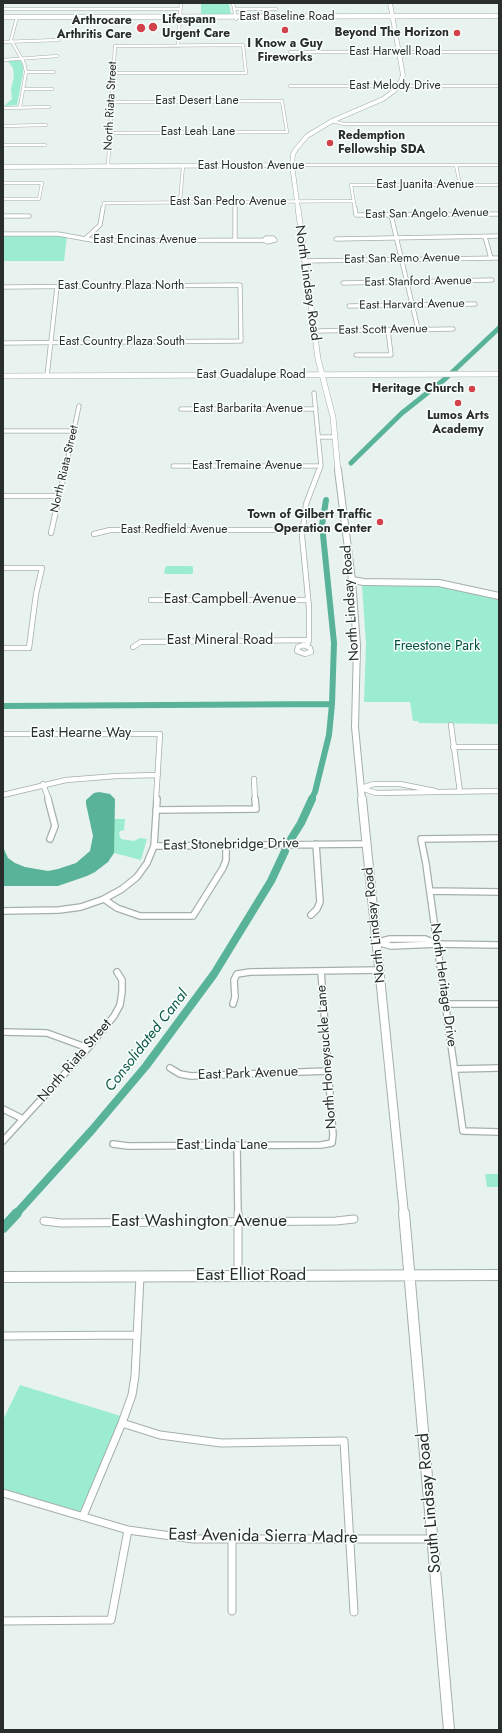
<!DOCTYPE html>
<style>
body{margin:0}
#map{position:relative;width:502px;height:1733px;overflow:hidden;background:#e8f3ef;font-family:Jost,sans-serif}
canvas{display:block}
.frame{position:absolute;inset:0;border:4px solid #292d2b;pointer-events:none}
</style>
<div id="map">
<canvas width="502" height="1733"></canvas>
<div class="frame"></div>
</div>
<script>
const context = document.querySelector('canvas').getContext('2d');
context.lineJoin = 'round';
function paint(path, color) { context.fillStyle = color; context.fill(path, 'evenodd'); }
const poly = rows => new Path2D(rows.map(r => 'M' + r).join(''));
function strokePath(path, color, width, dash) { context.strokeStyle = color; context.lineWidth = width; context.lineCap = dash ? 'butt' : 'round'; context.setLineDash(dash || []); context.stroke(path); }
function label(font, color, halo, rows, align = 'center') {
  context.font = font + ' Jost,sans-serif'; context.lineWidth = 3; context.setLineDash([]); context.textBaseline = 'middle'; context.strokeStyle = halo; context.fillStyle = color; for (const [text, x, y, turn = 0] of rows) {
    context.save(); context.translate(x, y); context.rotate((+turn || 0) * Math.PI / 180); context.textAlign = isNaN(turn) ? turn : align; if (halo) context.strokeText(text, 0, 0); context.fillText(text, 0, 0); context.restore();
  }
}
const green = poly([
 [201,3,229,3,231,15,201,15],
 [19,58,23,66,23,73,17,105,4,106,12,99,11,89,14,77,13,68,7,60],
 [51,234,67,236,64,261,3,261,3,235],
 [167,566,191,566,193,567,193,573,191,574,167,574,164,573,165,568],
 [365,584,434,584,499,598,499,724,419,723,418,721,413,721,410,702,364,702,366,644,362,586],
 [114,819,125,819,124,830,120,831,119,834,121,839,134,841,140,838,147,839,141,860,114,853],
 [485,1174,499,1174,499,1187,487,1187],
 [20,1385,124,1417,83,1516,3,1493,3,1420]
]);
const water = poly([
 [99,792,110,794,115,799,114,853,108,862,95,872,87,876,58,886,3,886,3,847,8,858,15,863,25,867,48,871,58,869,76,863,90,851,93,836,86,804,86,800,94,793]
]);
const canalFar3 = poly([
 [351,463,402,413,445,379,499,328]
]);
const canalFar2 = poly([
 [3,706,332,704],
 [311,800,315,792,329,735,332,704,334,643,322,525,326,500]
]);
const canalFar1 = poly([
 [291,839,301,823,312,799],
 [16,1214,92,1130,146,1066,214,974,271,881,285,851]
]);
const canal = poly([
 [3,1228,17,1213]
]);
const streetFar4 = poly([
 [233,3,236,19],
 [3,9,180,9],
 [235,9,276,9],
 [17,17,11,40,24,63,26,72,20,107],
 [3,42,58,40],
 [178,46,181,3],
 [290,52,499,52],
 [3,60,57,56],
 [26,72,54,72],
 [290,86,499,86],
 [23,89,52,89],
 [3,108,49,107],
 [332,121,344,124,499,124],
 [3,126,46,125],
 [110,133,287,132,282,101,112,102],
 [3,145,45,145],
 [292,165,499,165],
 [456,165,460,185],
 [108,166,115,46,243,45,246,73,114,73],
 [3,183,42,183,39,199,3,199],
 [180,202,183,166],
 [235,202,235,209],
 [103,209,104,203,353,201],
 [355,209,351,185,499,185]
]);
const streetFar3 = poly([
 [235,208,235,240],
 [355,208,356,215,499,214],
 [391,215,418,329],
 [3,216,29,216],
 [3,234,58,234,97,241,264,240],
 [485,237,491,258],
 [266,238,273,238,275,240,267,242,264,240,266,238],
 [85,239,100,225,103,208],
 [336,239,499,236],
 [304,261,499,258],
 [343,283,492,280],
 [3,287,240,285,241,341,3,343],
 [349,306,475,304],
 [314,331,453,329],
 [356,355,391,355,388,330],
 [47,376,57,287],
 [314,393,321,466,319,471],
 [181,409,316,409],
 [3,431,74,431],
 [318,437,335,437],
 [173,466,321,466],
 [65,471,79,406]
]);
const streetFar2 = poly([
 [3,496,59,496],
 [51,533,65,470],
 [94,534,110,530,303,530],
 [3,568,42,568,36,594,29,648,3,648],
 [151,600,308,600],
 [304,645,310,648,311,652,305,654,297,651,298,647,304,645],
 [307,646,309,640,309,608,302,536,306,504,319,470],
 [133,647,141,642,309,640],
 [451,725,460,792],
 [3,734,160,734,156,800],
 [453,747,499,747],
 [254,779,255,800],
 [43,784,49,800],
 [361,788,376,793,499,791],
 [361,788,374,784,400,784,435,791],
 [3,795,66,780,117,776,158,775]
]);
const streetFar1 = poly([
 [48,799,55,826,50,839],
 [156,810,256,809,255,799],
 [499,838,421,839,426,864,463,1131,499,1132],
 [154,846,367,844],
 [430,891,499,892],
 [104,899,117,908,140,916,193,916,223,868,226,860,226,845],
 [3,911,59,910,81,907,104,899,122,889,137,877,147,863,154,846,157,799],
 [311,915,317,909,320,902,316,844],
 [377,942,391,946,438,944,499,945],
 [378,942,390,939,425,939,437,944],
 [233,1004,235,997,234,980,237,974,250,972,380,970],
 [446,1004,499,1004],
 [3,1032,47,1033,88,1048],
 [170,1068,180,1074,191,1076,328,1071],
 [455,1069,499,1068],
 [3,1109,23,1119],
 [3,1141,88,1048,114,1016,120,1005,122,992,122,980,117,972],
 [113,1144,128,1146,321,1145,332,1143,333,1135,321,971],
 [237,1145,238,1214]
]);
const street = poly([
 [238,1213,238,1276],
 [44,1221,61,1223,336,1221,354,1219],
 [3,1336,137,1335],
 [122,1423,160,1435,221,1443,344,1441,354,1612],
 [3,1493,128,1530,193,1539,433,1539],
 [83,1516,122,1423,132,1395,135,1376,140,1277],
 [232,1540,232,1611],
 [3,1621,111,1620,128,1530]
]);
const secondaryFar4 = poly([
 [3,167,292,165],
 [298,209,292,165,293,154,296,149,307,136,332,121,383,99,394,91,401,81,403,75,390,3]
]);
const secondaryFar3 = poly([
 [298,208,318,359,333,417,338,471],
 [3,376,499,374]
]);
const secondaryFar2 = poly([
 [338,470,352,580,357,645,355,727,362,800],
 [352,580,364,582,439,583,499,596]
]);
const secondaryFar1 = poly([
 [362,799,404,1214]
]);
const secondary = poly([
 [404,1213,449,1730],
 [3,1277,499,1275]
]);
const primary = poly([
 [3,17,499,16]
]);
const markers = [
 [153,27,5,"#d2424a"],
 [141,28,5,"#d2424a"],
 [285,30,4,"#d2424a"],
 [457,33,4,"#d2424a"],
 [330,143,4,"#d2424a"],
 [472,389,4,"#d2424a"],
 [458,403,4,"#d2424a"],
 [380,522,4,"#d2424a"]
];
const farStreetnames = [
 ["East Baseline Road",287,17],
 ["East Harwell Road",395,52],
 ["East Melody Drive",395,86],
 ["East Desert Lane",197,101],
 ["North Riata Street",111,106,-87],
 ["East Leah Lane",198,132],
 ["East Houston Avenue",251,166],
 ["East Juanita Avenue",425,185],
 ["East San Pedro Avenue",228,202],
 ["East San Angelo Avenue",427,214,-1],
 ["East Encinas Avenue",145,240],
 ["East San Remo Avenue",402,259,-1],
 ["East Stanford Avenue",418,282,-1],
 ["East Country Plaza North",121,286],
 ["East Harvard Avenue",412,305,-1],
 ["East Scott Avenue",383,330,-1],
 ["East Country Plaza South",122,342],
 ["East Guadalupe Road",251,375],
 ["East Barbarita Avenue",248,409],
 ["East Tremaine Avenue",247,466],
 ["North Riata Street",65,469,-77],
 ["East Redfield Avenue",174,530]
];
const farPoinames = [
 ["Lifespann",162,20,"left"],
 ["Urgent Care",162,34,"left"],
 ["Arthrocare",132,21],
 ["Arthritis Care",132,35],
 ["Beyond The Horizon",449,33],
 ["I Know a Guy",285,44,"center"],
 ["Fireworks",285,58,"center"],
 ["Redemption",338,136,"left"],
 ["Fellowship SDA",338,150,"left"],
 ["Heritage Church",464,389],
 ["Lumos Arts",458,416,"center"],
 ["Academy",458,430,"center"],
 ["Town of Gilbert Traffic",372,515],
 ["Operation Center",372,529]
];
const streetNames = [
 ["North Lindsay Road",307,283,82],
 ["East Campbell Avenue",230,600],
 ["North Lindsay Road",351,603,-94],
 ["East Mineral Road",220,641],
 ["East Hearne Way",81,734],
 ["East Stonebridge Drive",231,845,-1],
 ["North Lindsay Road",375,925,-96],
 ["North Heritage Drive",443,985,82],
 ["North Honeysuckle Lane",327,1057,-94],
 ["North Riata Street",75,1061,-49],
 ["East Park Avenue",248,1074,-2],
 ["East Linda Lane",222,1146]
];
const parkNames = [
 ["Freestone Park",437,647]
];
const waterNames = [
 ["Consolidated Canal",147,1041,-52]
];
const nearStreetnames = [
 ["East Washington Avenue",199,1222],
 ["East Elliot Road",251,1276],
 ["South Lindsay Road",430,1503,-95],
 ["East Avenida Sierra Madre",263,1537,1]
];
paint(green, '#9cecd2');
paint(water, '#59b398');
strokePath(canalFar3, '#59b398', 5);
strokePath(canalFar2, '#59b398', 6);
strokePath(canalFar1, '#59b398', 8);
strokePath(canal, '#59b398', 10);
strokePath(streetFar4, '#a5afab', 3.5);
strokePath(streetFar3, '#a5afab', 5);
strokePath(streetFar2, '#a5afab', 6);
strokePath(streetFar1, '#a5afab', 8);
strokePath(street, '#a5afab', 9);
strokePath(secondaryFar4, '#a5afab', 5);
strokePath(secondaryFar3, '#a5afab', 6);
strokePath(secondaryFar2, '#a5afab', 8);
strokePath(secondaryFar1, '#a5afab', 10);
strokePath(secondary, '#a5afab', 12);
strokePath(primary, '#a5afab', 5.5);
strokePath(streetFar4, '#fff', 2.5);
strokePath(streetFar3, '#fff', 3.5);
strokePath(streetFar2, '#fff', 4.5);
strokePath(streetFar1, '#fff', 5.5);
strokePath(street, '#fff', 7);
strokePath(secondaryFar4, '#fff', 4);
strokePath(secondaryFar3, '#fff', 5);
strokePath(secondaryFar2, '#fff', 6);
strokePath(secondaryFar1, '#fff', 8);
strokePath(secondary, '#fff', 10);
strokePath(primary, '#fff', 4.5);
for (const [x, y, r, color] of markers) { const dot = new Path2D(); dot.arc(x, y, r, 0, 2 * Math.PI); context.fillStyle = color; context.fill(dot); strokePath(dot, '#f9fffd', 1.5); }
label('12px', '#292d2b', '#f9fffd', farStreetnames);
label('bold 12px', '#292d2b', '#f9fffd', farPoinames, 'right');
label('14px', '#292d2b', '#f9fffd', streetNames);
label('14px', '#00513f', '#f9fffd', parkNames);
label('italic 15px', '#0e5947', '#f9fffd', waterNames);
label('17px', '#292d2b', '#f9fffd', nearStreetnames);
</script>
